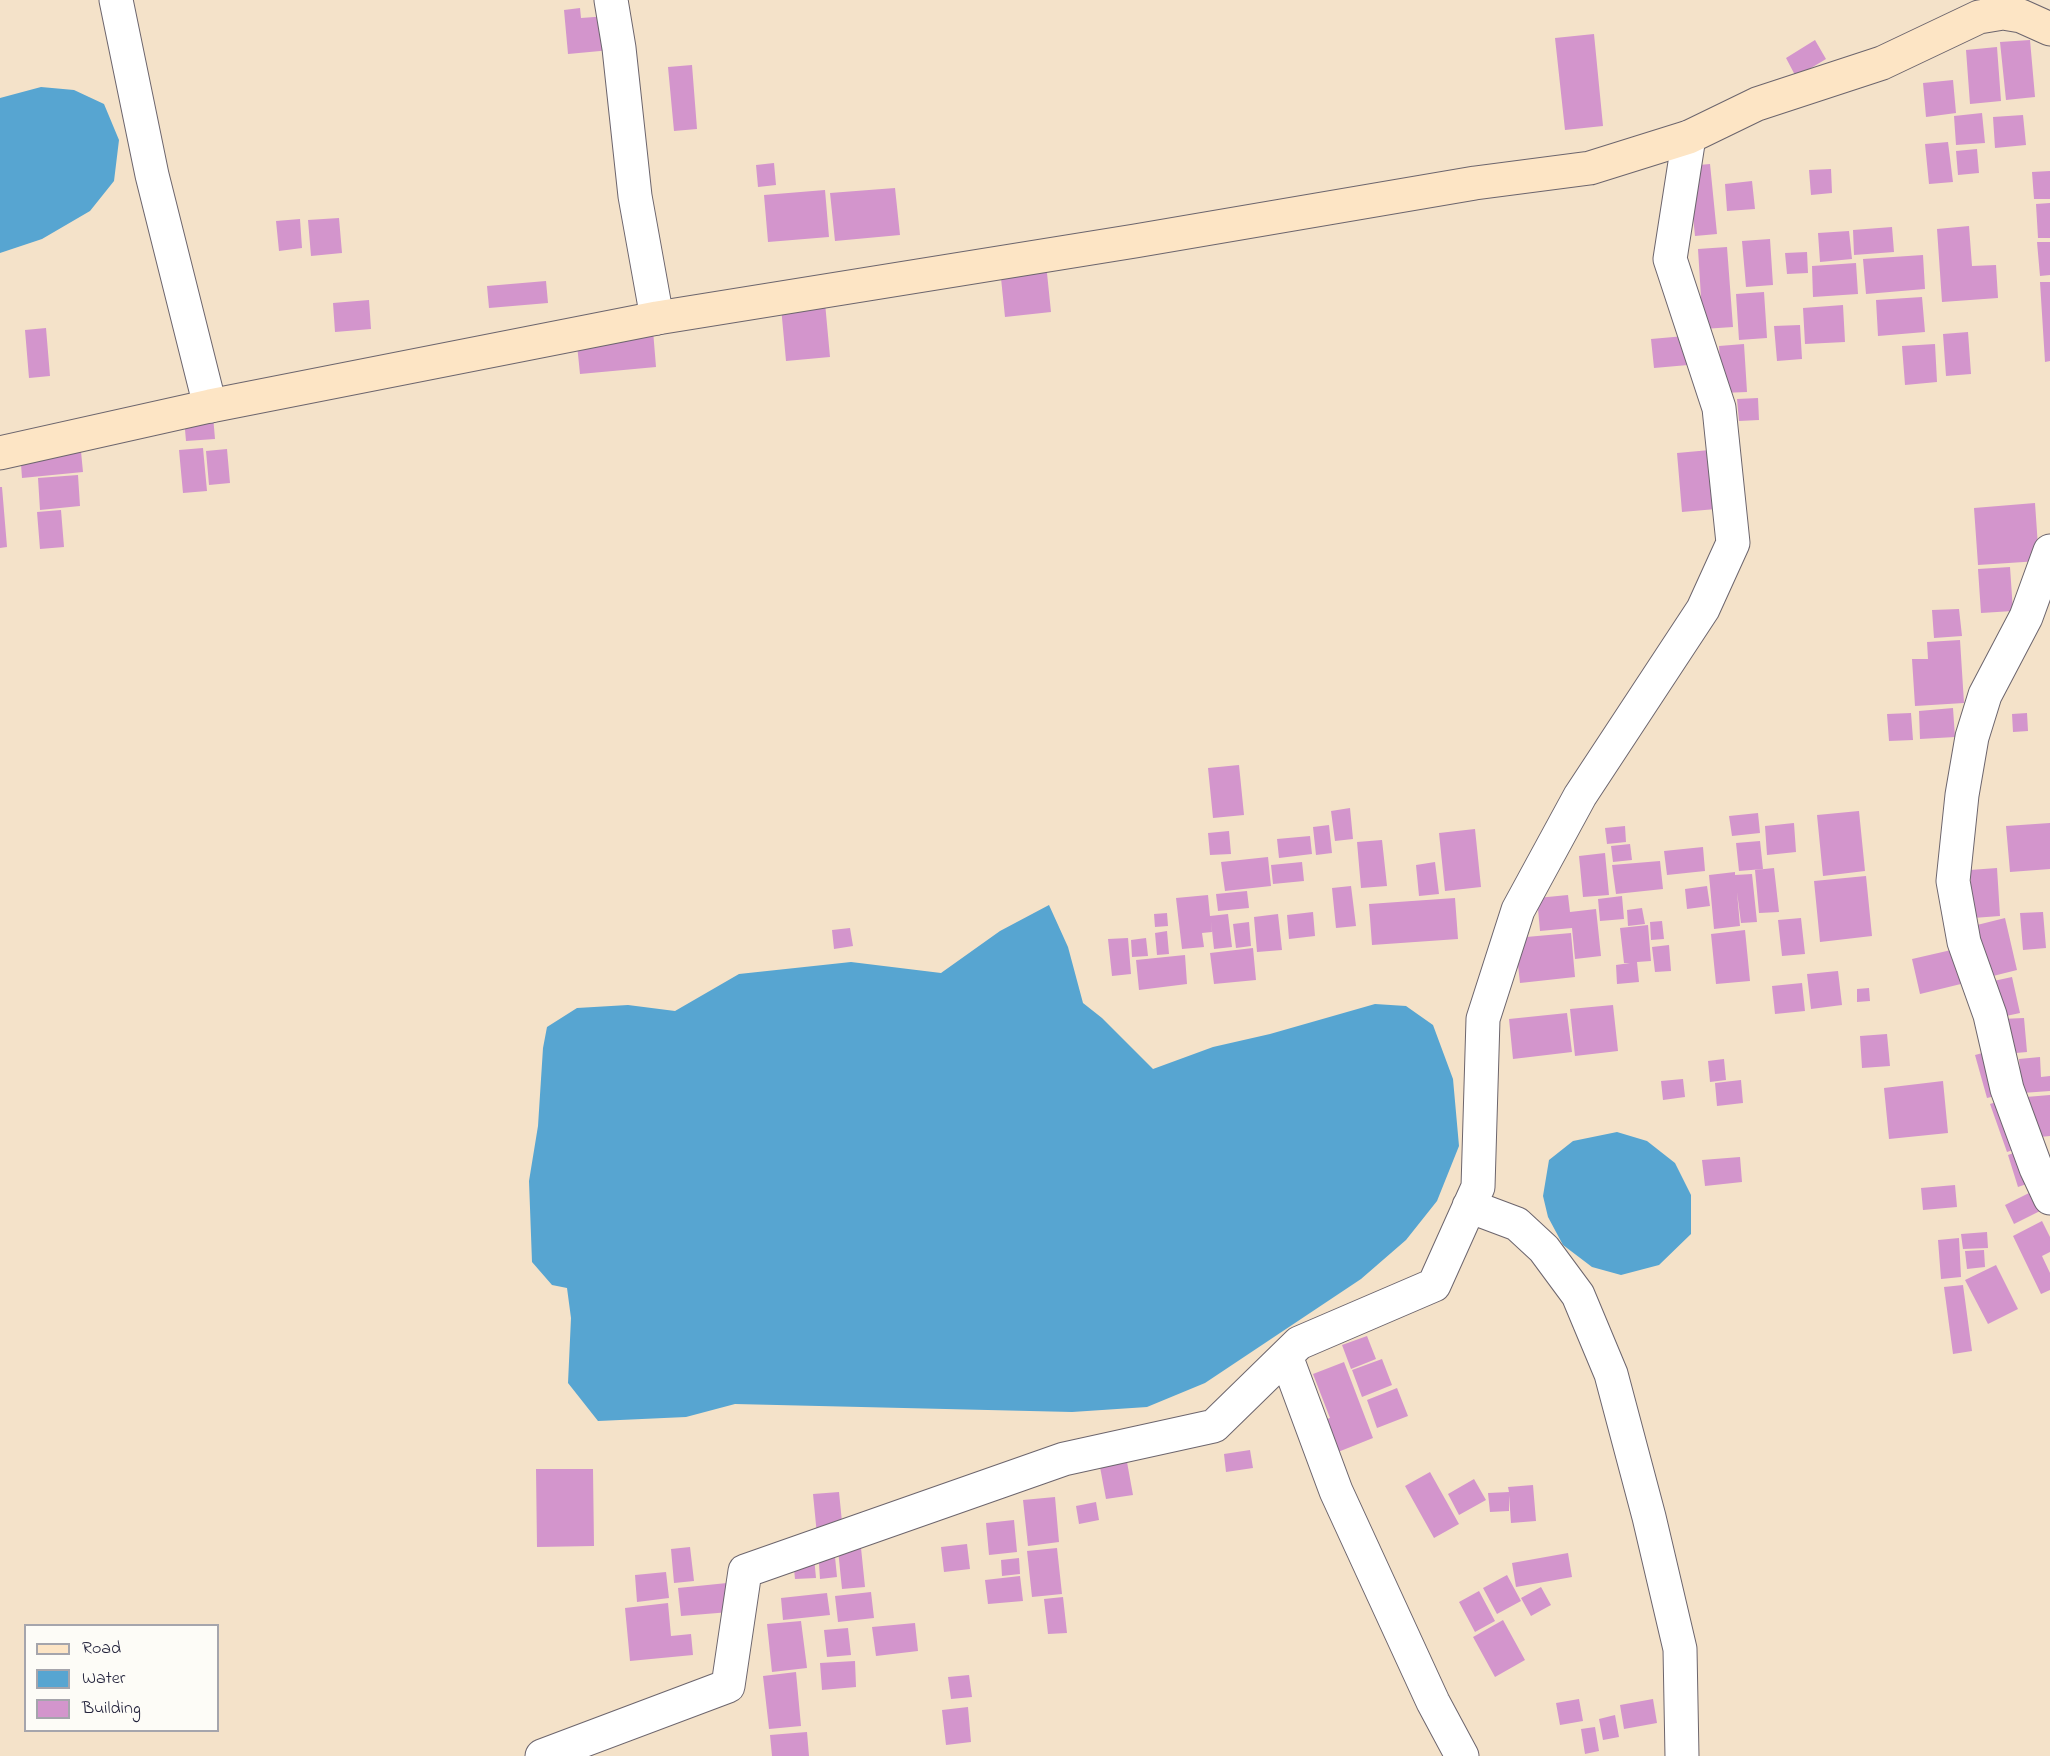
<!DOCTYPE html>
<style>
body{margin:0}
#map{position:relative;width:2050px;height:1756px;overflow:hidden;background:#f4e2c9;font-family:"Indie Flower",sans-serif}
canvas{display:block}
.legend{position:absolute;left:24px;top:1624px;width:195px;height:108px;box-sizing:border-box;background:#fdfcf7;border:2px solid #a5a5ac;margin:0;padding:8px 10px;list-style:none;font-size:18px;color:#22223b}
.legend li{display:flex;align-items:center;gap:12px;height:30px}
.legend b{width:30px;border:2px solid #a5a5ac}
</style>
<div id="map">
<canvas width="2050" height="1756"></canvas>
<ul class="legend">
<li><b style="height:8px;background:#fde5c5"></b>Road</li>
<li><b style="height:16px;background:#57a5d1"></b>Water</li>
<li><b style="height:16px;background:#d395cc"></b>Building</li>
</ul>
</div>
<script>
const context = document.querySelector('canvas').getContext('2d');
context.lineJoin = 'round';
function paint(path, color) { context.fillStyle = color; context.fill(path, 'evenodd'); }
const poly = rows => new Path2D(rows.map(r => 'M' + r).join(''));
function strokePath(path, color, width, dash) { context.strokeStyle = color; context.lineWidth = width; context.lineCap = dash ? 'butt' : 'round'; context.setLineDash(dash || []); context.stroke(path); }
const water = poly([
 [41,87,74,90,104,104,119,140,114,181,90,211,42,239,0,253,0,98],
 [1049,905,1068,947,1083,1003,1102,1018,1153,1069,1213,1047,1270,1034,1375,1004,1406,1006,1433,1025,1453,1079,1459,1146,1437,1201,1406,1240,1361,1279,1205,1383,1147,1407,1072,1412,735,1404,686,1417,598,1421,568,1383,571,1318,567,1288,552,1285,532,1262,529,1181,538,1126,543,1048,547,1027,577,1008,628,1005,675,1011,739,974,851,962,941,973,1000,931],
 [1617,1132,1647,1141,1675,1163,1691,1195,1691,1234,1659,1265,1621,1275,1592,1267,1563,1245,1548,1217,1543,1196,1549,1160,1573,1141]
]);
const building = poly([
 [580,8,581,18,608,16,611,50,568,54,564,10],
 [1594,34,1603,126,1565,130,1555,38],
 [1815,40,1826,59,1796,77,1786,58],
 [2030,40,2035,97,2006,100,2000,42],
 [1997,47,2001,101,1970,104,1966,50],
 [692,65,697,129,674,131,668,67],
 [1953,80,1956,113,1926,117,1923,83],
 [1982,113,1985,143,1956,145,1954,116],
 [2023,115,2026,145,1995,148,1993,117],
 [1948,142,1953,182,1929,184,1925,144],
 [1977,149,1979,173,1958,175,1956,151],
 [774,163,776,185,758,187,756,165],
 [1710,164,1717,234,1695,236,1688,166],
 [1831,169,1832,193,1811,195,1809,170],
 [2050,171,2050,199,2034,199,2032,172],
 [1752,181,1755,209,1727,211,1725,184],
 [895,188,900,235,835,241,830,193],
 [825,190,829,237,768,242,764,195],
 [2050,203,2050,238,2038,238,2036,204],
 [339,218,342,253,311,256,308,220],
 [300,219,302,248,279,251,276,221],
 [1969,226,1972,266,1996,265,1998,298,1942,302,1937,229],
 [1892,227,1894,252,1854,255,1853,230],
 [1849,231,1852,259,1820,262,1818,233],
 [1770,239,1773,285,1746,287,1742,241],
 [2037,242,2050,242,2050,275,2040,276],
 [1044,244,1051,312,1005,317,998,249],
 [1727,247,1733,327,1703,329,1698,249],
 [1807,252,1808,273,1787,274,1785,253],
 [1923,255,1925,289,1866,294,1863,259],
 [1856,263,1858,294,1813,297,1812,266],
 [546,281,548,303,489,308,487,286],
 [2040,282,2050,282,2050,361,2045,362],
 [824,292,830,357,786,361,780,296],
 [1764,292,1767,338,1739,340,1736,294],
 [1922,297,1925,332,1878,336,1876,300],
 [369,300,371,329,335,332,333,303],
 [1843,305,1845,342,1805,344,1803,308],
 [652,318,656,367,580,374,575,325],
 [1800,325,1802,359,1777,361,1774,326],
 [46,328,50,376,29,378,25,330],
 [1968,332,1971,374,1946,376,1943,334],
 [1685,336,1688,365,1654,368,1651,339],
 [1744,344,1747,392,1722,393,1719,346],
 [1935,344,1937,382,1905,385,1902,346],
 [1758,398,1759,420,1739,421,1737,399],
 [212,404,215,439,186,441,183,407],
 [79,431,83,472,22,478,19,437],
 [203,448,207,491,183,493,179,450],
 [227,449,230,483,209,485,206,451],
 [1710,450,1716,509,1682,512,1677,453],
 [78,475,80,506,40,510,38,478],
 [0,487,2,487,7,547,0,548],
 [2035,503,2039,561,1978,565,1974,508],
 [61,510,64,547,40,549,37,512],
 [2010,567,2013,611,1981,613,1978,569],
 [1959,609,1962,636,1934,638,1932,610],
 [1960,640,1964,703,1915,706,1912,659,1928,659,1927,642],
 [1953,708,1955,737,1920,739,1919,711],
 [1911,713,1913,740,1889,741,1887,714],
 [2027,713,2028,731,2013,732,2012,714],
 [1239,765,1244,815,1213,818,1208,768],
 [1350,808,1353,839,1335,841,1331,811],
 [1859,811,1865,871,1823,876,1817,815],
 [1758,813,1760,833,1732,836,1729,816],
 [1794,823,1796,852,1767,855,1765,826],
 [2050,823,2050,869,2010,872,2006,826],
 [1329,825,1332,853,1316,855,1313,827],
 [1625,826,1626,842,1607,844,1605,828],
 [1475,829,1481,887,1445,891,1439,833],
 [1229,831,1231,854,1210,855,1208,833],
 [1310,836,1312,854,1279,858,1277,839],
 [1382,840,1387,886,1361,888,1357,842],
 [1760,841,1763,869,1739,871,1736,843],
 [1630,844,1632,860,1613,862,1611,846],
 [1703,847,1705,871,1667,875,1664,851],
 [1605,853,1609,895,1583,897,1579,856],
 [1268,857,1271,886,1225,891,1221,862],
 [1660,861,1663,889,1616,894,1612,865],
 [1302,862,1304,881,1273,884,1271,865],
 [1435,862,1439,894,1419,896,1416,865],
 [1774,868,1779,912,1759,913,1755,870],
 [1997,868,2000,916,1973,918,1970,870],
 [1735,872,1735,875,1752,874,1757,922,1741,923,1737,892,1740,926,1714,929,1709,875],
 [1866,876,1872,936,1820,942,1814,881],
 [1351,886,1356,926,1336,928,1332,888],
 [1707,886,1710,906,1687,909,1685,889],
 [1247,891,1249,908,1218,911,1216,894],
 [1208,895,1210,916,1228,914,1232,947,1214,949,1211,921,1212,932,1202,933,1204,947,1182,949,1176,898],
 [1568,895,1570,912,1596,909,1601,956,1575,959,1572,928,1540,931,1537,898],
 [1622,896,1624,919,1600,921,1598,899],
 [1455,898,1458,939,1372,945,1369,904],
 [1642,908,1645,924,1628,926,1627,910],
 [1313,912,1315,936,1289,939,1287,915],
 [2043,912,2046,948,2023,950,2020,913],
 [1167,913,1168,926,1155,927,1154,914],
 [1278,914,1282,950,1257,952,1254,917],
 [1801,918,1805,954,1782,956,1778,920],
 [2005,918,2017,970,1981,979,1969,927],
 [1662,921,1664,939,1651,940,1650,922],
 [1249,922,1251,946,1236,948,1233,924],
 [1648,925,1651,961,1637,962,1639,982,1617,984,1616,965,1630,963,1624,963,1620,928],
 [850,928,853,946,834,949,832,930],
 [1745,930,1750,981,1716,984,1711,934],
 [1167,931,1169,954,1157,955,1155,933],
 [1571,933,1575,977,1520,983,1515,938],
 [1128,938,1131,974,1112,976,1108,939],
 [1146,938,1148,956,1132,957,1131,940],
 [1669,945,1671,971,1655,972,1652,947],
 [1253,948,1256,980,1214,984,1210,953],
 [1960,948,1969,982,1920,994,1912,959],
 [1185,955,1187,984,1139,990,1136,960],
 [1838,971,1842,1005,1811,1009,1807,974],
 [2012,977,2020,1013,1997,1018,1989,982],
 [1802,983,1805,1011,1775,1014,1772,986],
 [1869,988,1870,1001,1857,1002,1857,989],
 [1613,1005,1618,1051,1575,1056,1570,1009],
 [1567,1013,1572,1052,1513,1059,1509,1019],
 [2024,1018,2027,1052,2004,1054,2001,1019],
 [1887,1034,1890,1066,1862,1068,1860,1036],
 [1994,1050,2007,1093,1987,1098,1975,1055],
 [2040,1057,2041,1077,2050,1076,2050,1091,2022,1093,2019,1059],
 [1724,1059,1726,1080,1710,1082,1708,1061],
 [1683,1079,1685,1097,1663,1100,1661,1081],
 [1741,1080,1743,1103,1717,1106,1715,1083],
 [1943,1081,1948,1133,1889,1139,1884,1088],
 [2050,1095,2050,1136,2029,1138,2026,1097],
 [2009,1098,2025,1146,2007,1152,1990,1104],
 [2027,1148,2038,1180,2018,1187,2008,1155],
 [1740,1157,1742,1182,1705,1186,1702,1160],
 [1955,1185,1957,1207,1923,1210,1921,1188],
 [2033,1191,2042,1210,2014,1224,2005,1205],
 [2042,1221,2050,1237,2050,1252,2042,1256,2050,1273,2050,1290,2041,1294,2013,1236],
 [1987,1232,1988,1248,1963,1249,1961,1234],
 [1959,1238,1961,1277,1941,1279,1938,1240],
 [1984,1250,1985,1267,1967,1269,1965,1251],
 [1996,1265,2018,1309,1988,1324,1965,1280],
 [1963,1285,1972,1351,1953,1354,1944,1287],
 [1367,1336,1376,1359,1351,1369,1342,1345],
 [1382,1359,1392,1385,1362,1397,1352,1370],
 [1344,1362,1373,1438,1333,1454,1321,1421,1330,1418,1313,1374],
 [1397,1388,1408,1416,1377,1428,1367,1400],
 [1250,1450,1253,1468,1226,1472,1224,1454],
 [1127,1462,1133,1495,1106,1499,1100,1467],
 [536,1469,593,1469,594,1546,537,1547],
 [1430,1472,1459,1524,1434,1538,1405,1486],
 [1474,1479,1486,1500,1459,1515,1448,1494],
 [1533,1485,1536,1521,1511,1523,1509,1495,1509,1511,1490,1512,1488,1493,1509,1492,1508,1487],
 [839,1492,843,1532,817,1535,813,1494],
 [1055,1497,1059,1542,1028,1546,1023,1500],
 [1096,1502,1099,1520,1079,1524,1076,1506],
 [1014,1520,1017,1552,989,1555,986,1523],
 [860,1538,865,1587,842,1589,837,1540],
 [967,1544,970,1569,944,1572,941,1547],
 [690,1547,694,1581,674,1583,671,1549],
 [834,1547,837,1577,820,1579,818,1549],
 [1057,1548,1062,1594,1032,1597,1027,1551],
 [1568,1553,1572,1577,1516,1587,1512,1563],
 [814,1557,816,1578,795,1579,793,1559],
 [1019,1558,1020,1574,1002,1576,1001,1560],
 [666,1572,669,1598,637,1602,635,1575],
 [1507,1575,1521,1601,1497,1614,1483,1588],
 [1020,1576,1023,1601,988,1604,985,1580],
 [727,1583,730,1612,681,1616,678,1588],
 [1541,1587,1551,1605,1531,1616,1521,1598],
 [1479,1591,1495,1621,1475,1632,1459,1602],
 [871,1592,874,1618,838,1622,835,1596],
 [827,1593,830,1615,783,1620,781,1598],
 [1063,1597,1067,1633,1048,1634,1044,1599],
 [668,1603,671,1636,691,1634,693,1655,630,1661,625,1608],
 [1503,1620,1525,1660,1495,1677,1473,1637],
 [801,1621,807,1668,772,1672,767,1624],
 [915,1623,918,1651,876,1656,872,1627],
 [848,1628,851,1655,827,1657,824,1630],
 [855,1661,856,1687,822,1690,820,1663],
 [796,1672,801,1726,769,1729,763,1676],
 [969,1675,972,1697,951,1699,948,1677],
 [1579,1699,1583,1721,1560,1725,1556,1703],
 [1653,1699,1657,1723,1624,1729,1620,1705],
 [968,1707,971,1742,946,1745,942,1710],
 [1615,1715,1619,1737,1603,1740,1599,1719],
 [1595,1727,1599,1751,1585,1754,1581,1729],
 [807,1732,809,1756,772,1756,770,1735]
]);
const street = poly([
 [116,0,152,175,210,406],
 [611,0,619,48,635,196,657,318],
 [2050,551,2026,617,1985,695,1972,737,1962,795,1953,881,1964,942,1990,1015,2007,1089,2036,1168,2050,1198],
 [1469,1206,1517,1224,1544,1249,1578,1295,1611,1374,1649,1517,1680,1649,1682,1756],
 [1286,1356,1336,1491,1433,1702,1462,1756],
 [542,1756,728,1686,745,1571,1064,1459,1214,1426,1299,1343,1434,1285,1478,1187,1483,1019,1518,910,1580,796,1703,609,1733,543,1719,408,1670,259,1689,137]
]);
const secondary = poly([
 [0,453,210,406,657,318,1135,241,1475,183,1590,168,1689,137,1757,104,1882,63,1979,17,2003,13,2021,16,2050,29]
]);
paint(water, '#57a5d1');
paint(building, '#d395cc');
strokePath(street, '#6c656d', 35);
strokePath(secondary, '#6c656d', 35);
strokePath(street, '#fff', 33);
strokePath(secondary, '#fde5c5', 33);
</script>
